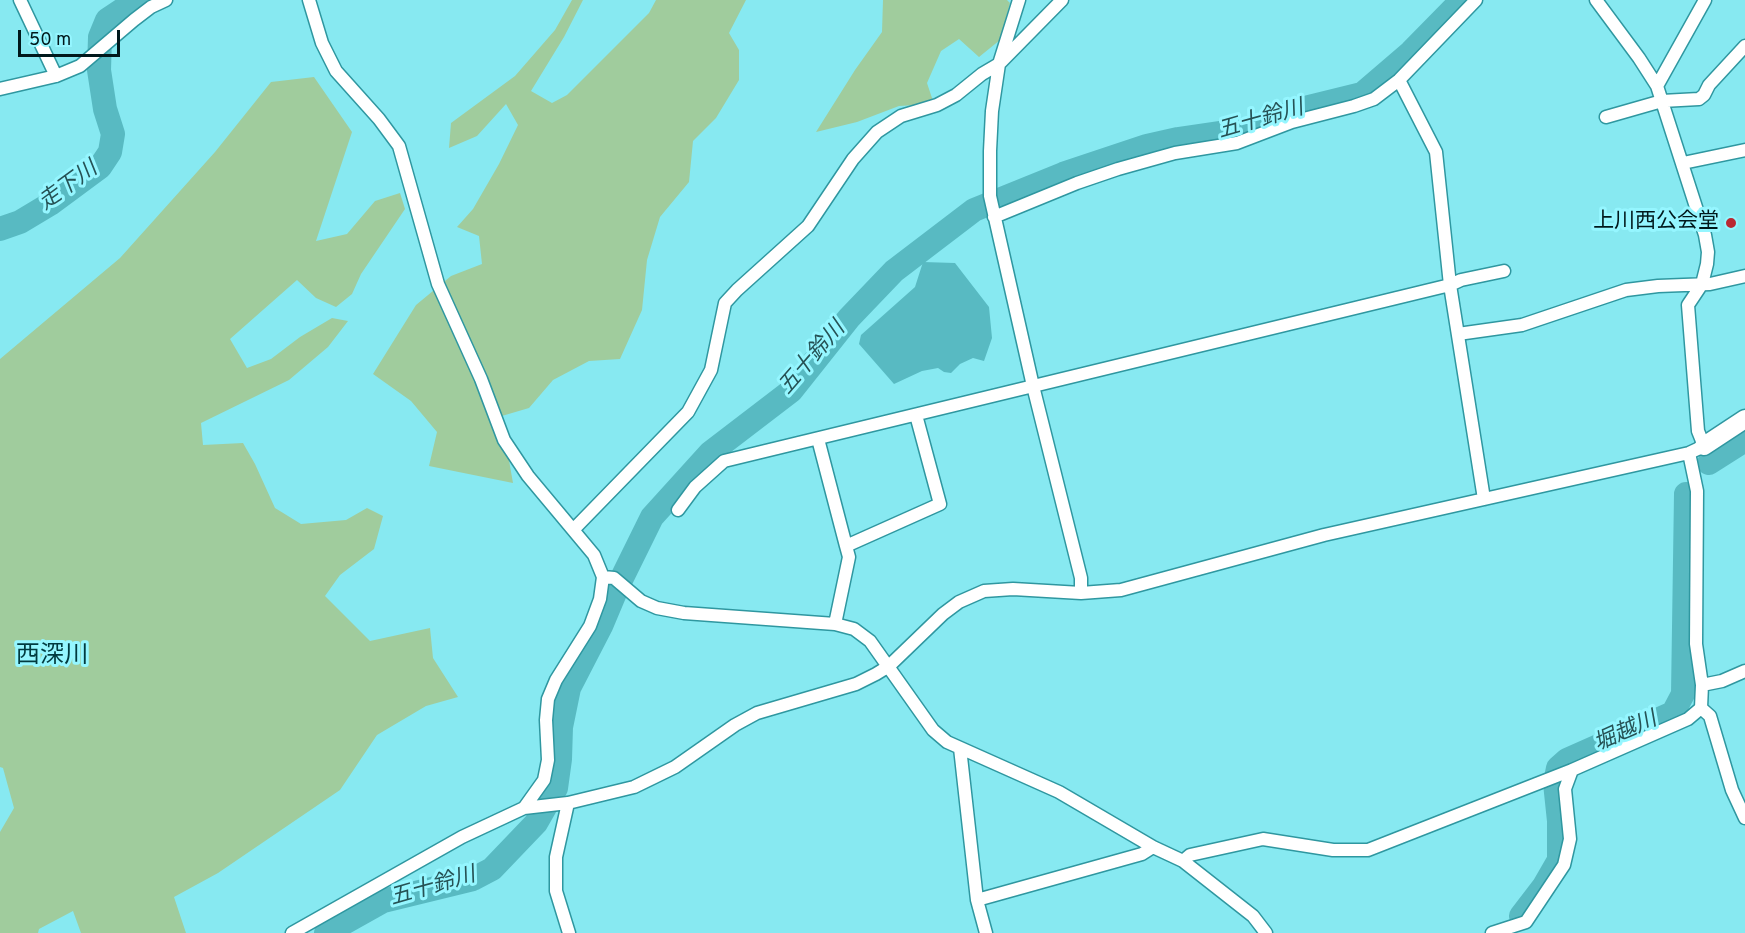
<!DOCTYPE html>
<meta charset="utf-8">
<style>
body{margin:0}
#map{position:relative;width:1745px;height:933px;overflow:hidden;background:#87e9f1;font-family:Overpass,sans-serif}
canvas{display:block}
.scale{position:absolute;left:18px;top:30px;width:102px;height:27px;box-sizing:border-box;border:3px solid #00181b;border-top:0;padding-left:8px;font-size:18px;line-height:21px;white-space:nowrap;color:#00181b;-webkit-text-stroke:4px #95f6ff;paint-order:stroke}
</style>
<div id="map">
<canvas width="1745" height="933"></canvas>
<div class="scale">50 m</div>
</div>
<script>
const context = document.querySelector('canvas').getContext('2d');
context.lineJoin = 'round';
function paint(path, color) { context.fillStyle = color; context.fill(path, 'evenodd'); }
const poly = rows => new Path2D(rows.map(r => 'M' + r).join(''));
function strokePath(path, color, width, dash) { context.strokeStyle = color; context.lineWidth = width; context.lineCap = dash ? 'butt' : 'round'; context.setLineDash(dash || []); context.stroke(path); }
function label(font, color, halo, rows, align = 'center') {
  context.font = font + ' Overpass,"Noto Sans JP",sans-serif'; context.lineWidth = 6; context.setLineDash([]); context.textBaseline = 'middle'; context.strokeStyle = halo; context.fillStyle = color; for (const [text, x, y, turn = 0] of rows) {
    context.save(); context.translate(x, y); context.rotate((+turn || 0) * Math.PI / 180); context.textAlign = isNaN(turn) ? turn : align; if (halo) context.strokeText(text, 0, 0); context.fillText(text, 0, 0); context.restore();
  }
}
const green = poly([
 [572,0,583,0,564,37,531,91,552,103,567,95,649,13,656,0,746,0,729,33,739,50,739,80,716,118,693,141,689,182,660,217,647,260,642,310,620,359,589,361,553,380,529,408,495,418,507,449,513,483,429,466,437,432,411,401,373,374,416,305,451,276,482,264,479,236,457,227,473,209,499,164,518,125,506,104,477,136,449,148,451,123,515,76,555,30],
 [883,0,1007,0,1010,3,1000,40,979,57,959,39,941,51,927,83,934,104,899,106,857,122,816,132,855,70,882,32],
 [314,77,352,132,316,241,347,234,375,201,400,193,405,209,361,274,352,294,336,307,316,298,297,280,230,339,247,368,271,359,300,337,332,318,348,321,328,347,289,380,201,423,203,445,243,443,255,464,275,508,301,524,346,520,367,508,383,516,374,549,340,575,325,596,370,641,430,628,433,658,458,697,426,706,377,735,340,790,218,873,174,897,186,933,81,933,73,911,39,929,38,933,0,933,0,832,14,808,3,768,0,767,0,359,120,258,215,152,271,82]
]);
const water = poly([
 [923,262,955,263,989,307,992,338,984,361,973,358,960,364,951,373,944,372,938,368,922,371,894,384,859,344,861,335,915,287]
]);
const river = poly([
 [0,229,20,222,50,204,100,167,110,152,113,134,105,109,99,70,100,37,107,20,137,0],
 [1709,463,1745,440],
 [1521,916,1544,886,1559,860,1559,821,1555,783,1558,768,1567,760,1673,713,1683,694,1686,494],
 [326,933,383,901,473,879,492,869,536,823,556,788,560,759,561,727,569,688,601,626,617,588,652,517,710,453,791,391,849,318,894,271,974,210,1063,174,1147,146,1178,139,1253,128,1297,110,1362,94,1411,52,1462,0]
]);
const street = poly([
 [20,0,56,76],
 [309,0,322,43,336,71,379,119,399,146,438,284,481,379,504,440,528,476,594,555,603,577,600,599,590,626,556,680,548,699,546,720,548,760,544,780,524,808],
 [1019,0,999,64,992,111,990,151,990,196,1033,386,1081,578,1081,593],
 [1399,80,1436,152,1450,285,1484,499],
 [1657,86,1705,0],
 [0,89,56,76,80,66,134,20,151,7,166,0],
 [1606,117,1662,101,1699,99,1704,95,1709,85,1745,46],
 [1683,163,1745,150],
 [994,217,1077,183,1118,169,1175,153,1237,143,1292,122,1354,106,1374,99,1399,80,1476,0],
 [1458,334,1522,325,1626,290,1658,286,1710,284,1745,276],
 [818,439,846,546,940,504,916,415],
 [678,510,695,487,724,461,1450,285,1461,280,1504,271],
 [574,529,688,412,711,370,725,303,737,290,808,226,853,159,877,132,901,116,937,105,956,95,982,74,999,64,1062,0],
 [603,577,614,578,641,601,657,608,684,613,835,624,854,629,870,641,933,730,947,742,1059,792,1153,847,1183,861,1253,916,1266,933],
 [835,624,849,557,846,546],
 [1702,685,1722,681,1745,671],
 [1701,708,1710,716,1732,790,1745,818],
 [960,748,977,900,986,933],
 [568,803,556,857,556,891,569,933],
 [1183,861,1190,855,1263,839,1333,850,1368,850,1572,770,1688,719,1701,708,1702,685,1696,644,1697,491,1689,453],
 [977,900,1142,854,1153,847],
 [292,933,462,837,524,808,568,803,634,787,675,767,735,725,757,713,856,684,876,674,889,666,943,614,959,602,984,591,1013,589,1081,593,1121,590,1324,535,1689,453,1704,446,1698,431,1688,305,1702,284,1707,264,1708,252,1705,235,1657,86,1639,58,1596,0],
 [1492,933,1526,922,1564,865,1570,839,1565,789,1572,770]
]);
const secondary = poly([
 [1704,446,1745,419]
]);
const markers = [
 [1731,223,6,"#b92832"]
];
const poiNames = [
 ["上川西公会堂",1719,223]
];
const waterNames = [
 ["五十鈴川",1261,121,-16],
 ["走下川",69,187,-36],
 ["五十鈴川",813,359,-49],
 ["堀越川",1626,733,-24],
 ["五十鈴川",433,888,-16]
];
const quarterNames = [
 ["西深川",52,657]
];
paint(green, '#a0cc9d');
paint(water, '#58bac2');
strokePath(river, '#58bac2', 24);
strokePath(street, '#2f97a0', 15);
strokePath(secondary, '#2f97a0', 21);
strokePath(street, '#fff', 12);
strokePath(secondary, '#fff', 18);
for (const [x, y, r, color] of markers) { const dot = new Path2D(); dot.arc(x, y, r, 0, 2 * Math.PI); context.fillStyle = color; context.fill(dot); strokePath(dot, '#95f6ff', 2); }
label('21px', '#00181b', '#95f6ff', poiNames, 'right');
label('italic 22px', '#265255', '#95f6ff', waterNames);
label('24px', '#003a3f', '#95f6ff', quarterNames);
</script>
